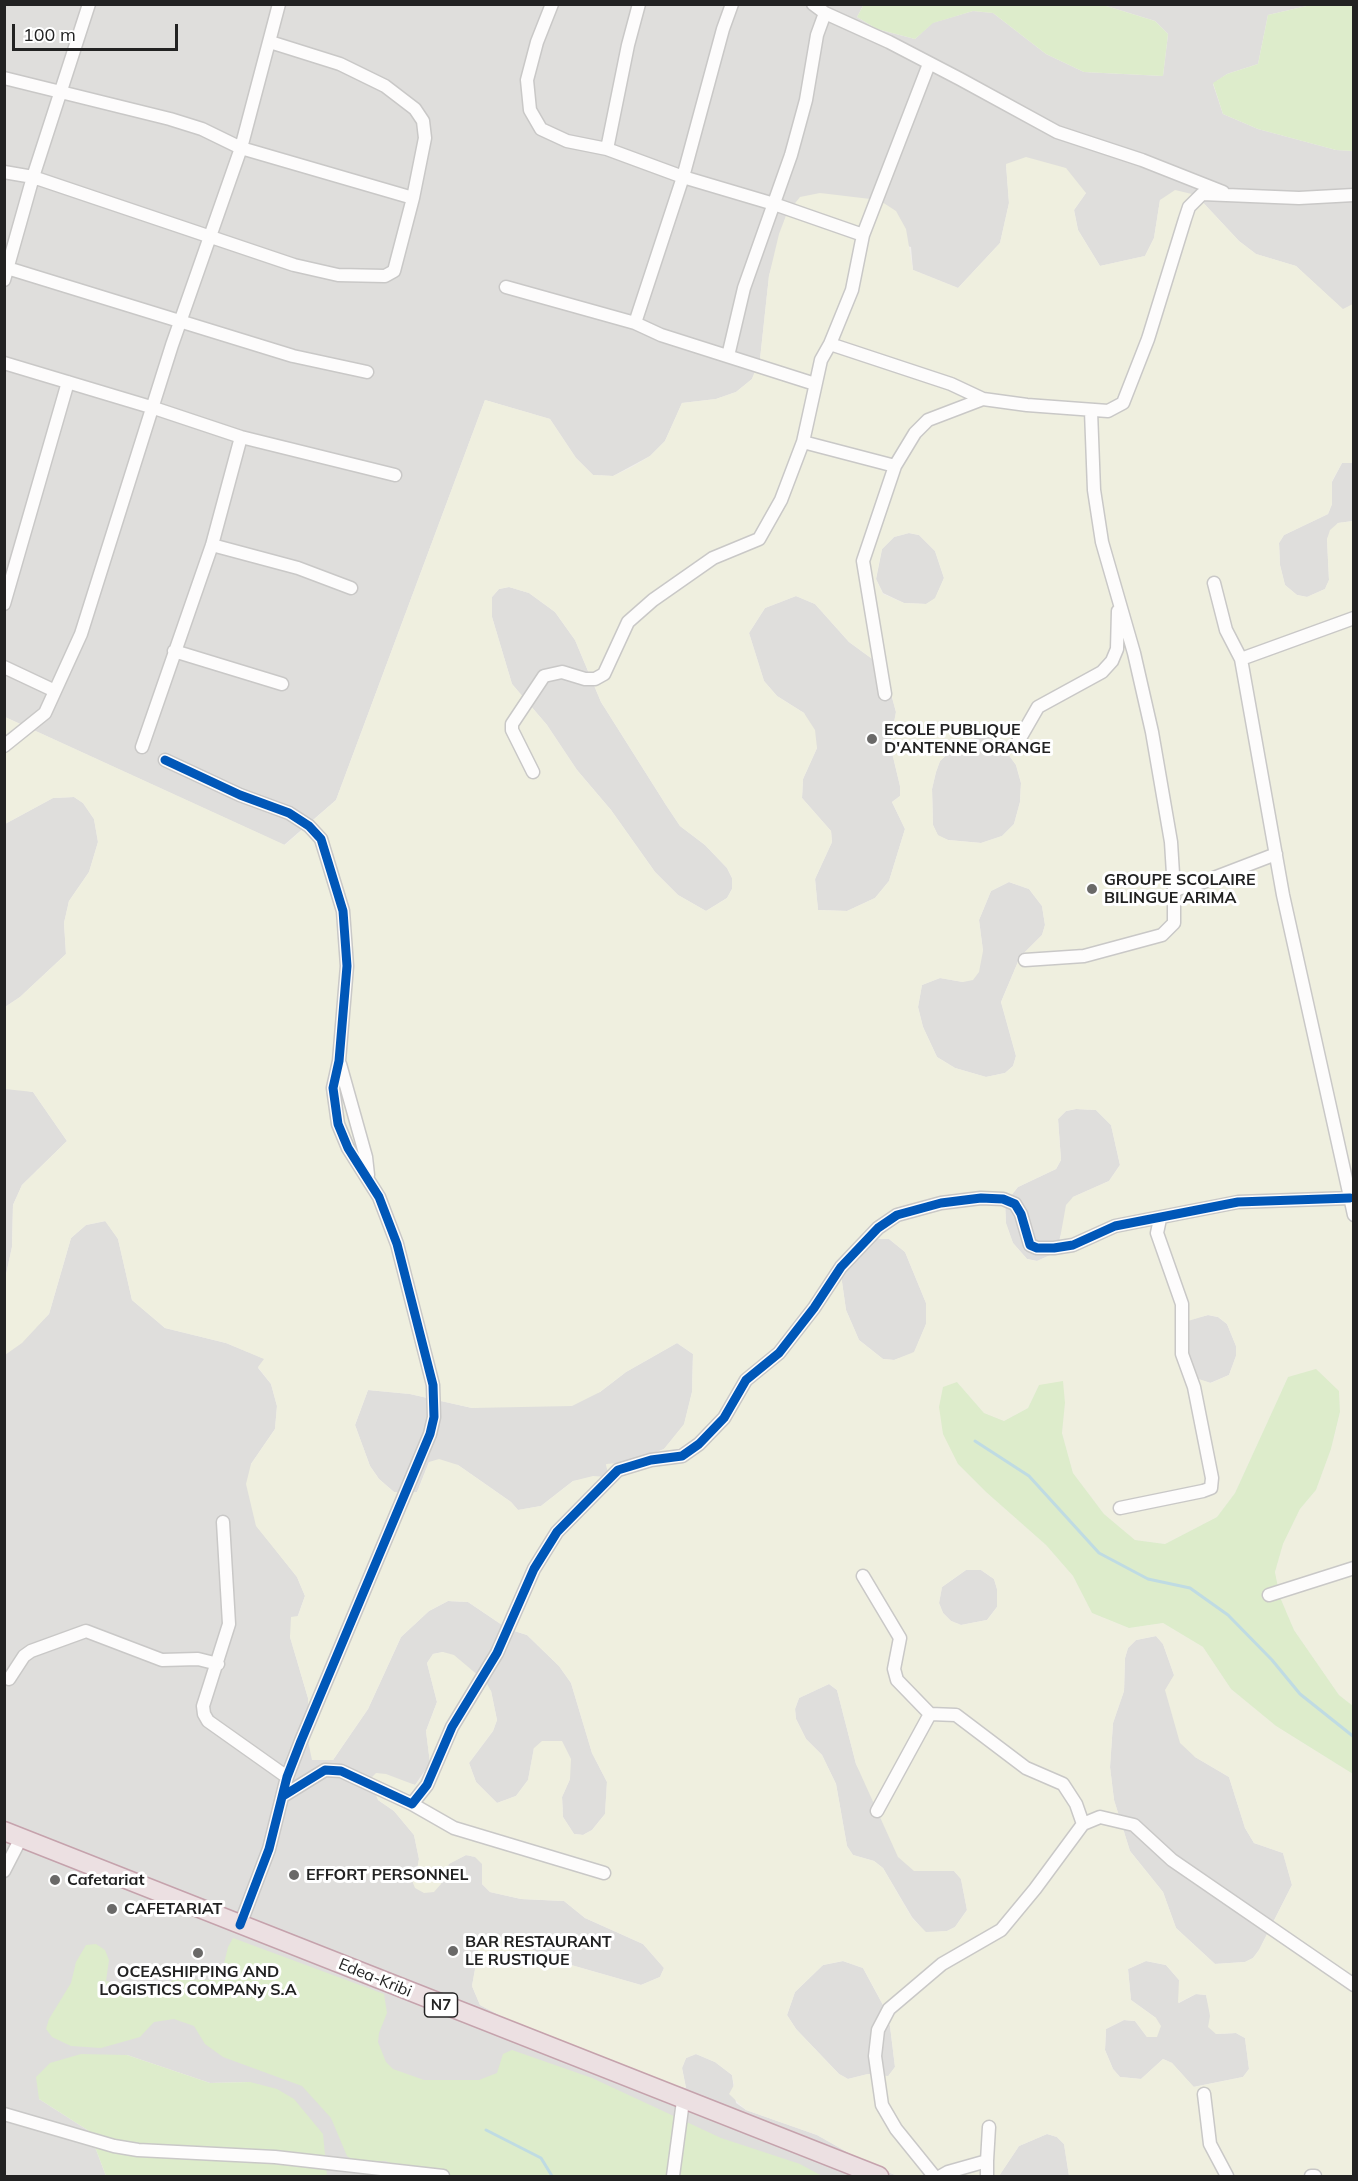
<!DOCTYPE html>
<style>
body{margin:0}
#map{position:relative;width:1358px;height:2181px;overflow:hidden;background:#f0eeeb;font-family:Mulish,sans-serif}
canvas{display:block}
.frame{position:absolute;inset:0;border:6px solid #222;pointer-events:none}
.scale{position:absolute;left:12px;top:24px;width:166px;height:27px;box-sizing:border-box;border:3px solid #222;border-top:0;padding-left:8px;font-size:18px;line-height:21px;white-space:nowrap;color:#222;-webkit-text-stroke:4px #fff;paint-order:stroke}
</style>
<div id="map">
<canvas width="1358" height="2181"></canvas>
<div class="frame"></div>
<div class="scale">100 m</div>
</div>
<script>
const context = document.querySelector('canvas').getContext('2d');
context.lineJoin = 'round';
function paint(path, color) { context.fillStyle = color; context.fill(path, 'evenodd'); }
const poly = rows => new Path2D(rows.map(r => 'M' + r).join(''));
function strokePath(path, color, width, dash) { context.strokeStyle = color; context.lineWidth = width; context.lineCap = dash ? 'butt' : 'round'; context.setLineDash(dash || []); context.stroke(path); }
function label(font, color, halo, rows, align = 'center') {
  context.font = font + ' Mulish,sans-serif'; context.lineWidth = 6; context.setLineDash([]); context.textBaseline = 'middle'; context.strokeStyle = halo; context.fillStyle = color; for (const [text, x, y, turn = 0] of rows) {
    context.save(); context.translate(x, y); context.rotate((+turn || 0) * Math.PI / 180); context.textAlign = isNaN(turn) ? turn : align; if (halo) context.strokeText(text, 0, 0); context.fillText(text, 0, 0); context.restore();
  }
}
const residential = poly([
 [864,4,857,17,877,29,915,39,932,23,973,11,993,13,1046,54,1084,72,1163,76,1168,34,1155,21,1103,5,1311,5,1268,15,1258,64,1227,74,1213,84,1223,114,1258,129,1336,150,1353,151,1353,304,1343,310,1296,266,1256,254,1239,241,1196,195,1160,200,1154,238,1145,256,1100,266,1078,230,1074,210,1086,193,1006,164,1009,203,1000,243,958,288,913,270,911,247,787,213,769,276,760,359,752,379,736,392,716,399,682,403,665,441,650,456,613,476,593,475,576,458,550,419,485,400,336,800,284,845,5,717,5,5],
 [1342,463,1353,463,1353,521,1338,523,1327,539,1329,580,1325,589,1307,597,1297,595,1285,585,1280,565,1279,543,1284,535,1328,514,1332,504,1332,482],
 [909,533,919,535,935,551,944,578,935,599,926,604,904,603,883,593,876,579,882,549,894,537],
 [509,587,529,593,555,612,575,640,601,702,666,805,680,826,705,845,727,868,732,878,732,889,727,898,706,911,678,895,655,872,611,810,577,770,547,725,512,684,492,617,492,597,499,589],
 [796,596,815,604,849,642,875,661,887,679,896,712,890,744,900,786,900,796,892,802,905,829,889,881,875,898,847,911,818,910,815,879,832,842,831,831,802,798,803,779,817,748,804,713,777,696,764,681,749,633,765,608],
 [979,736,990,737,1000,743,1016,765,1021,783,1020,802,1014,824,1002,836,981,843,948,840,938,836,933,825,932,789,936,772,940,761,956,746],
 [74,797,83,803,94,819,98,842,89,872,69,901,64,923,66,954,20,997,5,1007,5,824,53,798],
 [1009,882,1029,889,1042,906,1045,925,1042,935,1020,957,1001,1002,1016,1056,1013,1066,1005,1073,986,1077,955,1068,937,1057,923,1027,918,1007,922,985,940,978,963,982,983,951,979,920,991,891],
 [12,1088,33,1092,67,1141,22,1185,13,1205,12,1247,5,1279,4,1089],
 [1076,1109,1096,1110,1111,1125,1120,1165,1109,1181,1073,1197,1055,1253,1037,1261,1027,1259,1013,1243,1006,1224,1005,1203,1018,1187,1056,1169,1061,1160,1058,1119,1066,1111],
 [106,1221,118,1239,132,1300,165,1328,226,1343,265,1359,258,1368,271,1384,277,1406,275,1429,251,1464,256,1525,297,1577,305,1596,290,1637,308,1698,308,1741,333,1760,368,1709,401,1637,429,1611,448,1601,468,1602,508,1629,527,1635,559,1666,571,1683,592,1753,607,1782,605,1814,592,1830,583,1835,574,1834,563,1817,562,1797,570,1779,534,1748,528,1780,516,1796,497,1803,476,1782,469,1763,493,1731,497,1720,491,1691,443,1652,433,1654,427,1663,437,1702,426,1731,430,1763,415,1785,376,1773,378,1800,394,1811,414,1835,419,1859,417,1870,441,1883,448,1864,466,1855,476,1857,483,1864,482,1884,490,1892,521,1899,564,1901,585,1918,643,1944,664,1968,660,1977,641,1985,571,1965,495,1935,480,1942,472,1986,480,2005,501,2016,662,2082,686,2088,682,2068,686,2058,696,2054,715,2062,732,2075,736,2103,746,2110,817,2135,872,2166,898,2176,327,2176,250,2082,210,2083,127,2055,39,2099,89,2131,106,2176,5,2176,4,1355,49,1314,71,1238,86,1225],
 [867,1239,889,1239,905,1252,926,1303,926,1324,914,1353,894,1360,883,1359,859,1340,846,1310,840,1268,849,1249],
 [1208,1315,1218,1317,1227,1324,1236,1346,1236,1356,1229,1375,1210,1383,1189,1376,1181,1340,1188,1320],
 [677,1343,693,1354,692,1392,684,1425,664,1449,630,1463,606,1464,609,1478,573,1481,541,1506,518,1510,511,1502,458,1465,429,1462,417,1492,394,1492,379,1479,370,1466,355,1425,368,1390,410,1394,472,1408,600,1392,626,1372],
 [966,1570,981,1570,994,1579,997,1589,997,1607,987,1620,961,1625,951,1621,943,1613,939,1603,942,1587],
 [1156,1636,1163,1644,1174,1675,1195,1757,1229,1777,1245,1828,1254,1843,1283,1853,1292,1885,1259,1950,1253,1958,1245,1962,1215,1964,1176,1928,1163,1892,1130,1851,1114,1800,1110,1767,1113,1723,1124,1691,1125,1658,1128,1648,1136,1640],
 [829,1684,837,1690,856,1764,915,1871,954,1871,961,1879,967,1910,955,1927,947,1931,926,1933,912,1917,883,1868,874,1861,853,1855,847,1846,836,1784,822,1755,806,1739,796,1719,795,1709,799,1698],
 [843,1961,863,1968,883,2005,890,2026,895,2067,888,2077,868,2074,848,2079,839,2074,796,2029,787,2015,795,1992,823,1965],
 [1146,1961,1166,1965,1179,1980,1179,2003,1196,1994,1206,1995,1216,2034,1236,2033,1245,2038,1249,2069,1243,2077,1193,2087,1172,2063,1163,2059,1141,2079,1120,2077,1113,2069,1105,2050,1106,2029,1124,2020,1135,2021,1147,2037,1156,2018,1131,2000,1128,1969],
 [1047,2134,1057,2137,1064,2144,1069,2176,999,2176,1019,2146]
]);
const farmland = poly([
 [1026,157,1066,168,1086,193,1074,210,1078,230,1100,266,1145,256,1154,238,1160,200,1175,190,1196,195,1239,241,1256,254,1296,266,1343,309,1353,304,1353,463,1342,463,1332,481,1332,504,1328,514,1284,535,1279,543,1280,565,1285,585,1297,595,1307,597,1325,589,1329,580,1327,539,1330,530,1338,523,1353,521,1353,1706,1339,1695,1294,1630,1280,1597,1275,1572,1283,1544,1300,1509,1316,1490,1331,1449,1340,1413,1339,1391,1288,1377,1235,1493,1217,1517,1165,1544,1135,1540,1104,1514,1073,1473,1062,1433,1065,1403,1039,1385,1028,1408,1004,1421,984,1413,957,1382,958,1464,986,1492,1046,1545,1073,1576,1092,1613,1129,1628,1163,1623,1203,1647,1231,1689,1276,1726,1353,1774,1353,2176,1069,2176,1064,2144,1057,2137,1047,2134,1019,2146,999,2176,898,2176,872,2166,817,2135,746,2110,729,2094,734,2085,732,2075,715,2062,696,2054,686,2058,682,2068,686,2088,662,2082,501,2016,480,2005,472,1986,480,1941,495,1935,571,1965,641,1985,660,1977,664,1968,643,1944,585,1918,564,1901,521,1899,490,1892,482,1884,482,1864,475,1857,466,1855,449,1864,441,1884,434,1892,424,1893,415,1888,411,1878,417,1870,419,1859,414,1835,394,1811,378,1800,369,1780,376,1773,386,1774,415,1785,426,1773,430,1763,426,1731,437,1702,427,1663,433,1654,443,1652,454,1655,486,1682,491,1691,497,1720,493,1731,469,1763,476,1782,497,1803,516,1796,528,1780,534,1748,542,1741,562,1741,571,1759,570,1779,562,1797,563,1817,574,1834,583,1835,592,1830,605,1814,607,1782,592,1753,571,1683,559,1666,527,1635,508,1629,468,1602,448,1601,429,1611,401,1637,368,1709,333,1760,312,1760,308,1741,308,1698,290,1637,291,1617,298,1616,305,1596,297,1577,256,1526,246,1484,251,1464,275,1429,277,1406,271,1384,258,1367,264,1359,226,1343,165,1328,132,1300,118,1239,105,1221,86,1225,71,1238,49,1314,22,1343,5,1355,5,1279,12,1247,13,1205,22,1185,67,1141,33,1092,5,1089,5,1007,20,997,66,954,64,923,69,901,89,872,98,842,94,819,83,803,74,797,53,798,5,824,5,717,285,845,336,800,485,400,550,419,576,458,593,475,613,476,632,467,650,456,665,441,682,403,716,399,736,392,752,379,760,359,769,276,779,234,787,213,800,197,820,193,879,200,896,211,906,229,913,270,958,288,1000,243,1009,203,1006,164],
 [909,533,919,535,935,551,944,578,935,598,926,604,904,603,883,594,876,579,882,549,894,537],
 [509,587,529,593,555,612,575,640,601,702,666,805,680,826,705,845,727,868,732,878,732,889,727,898,706,911,678,895,655,872,611,810,577,770,547,725,512,684,492,617,492,597,499,589],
 [796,596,815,604,849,642,875,661,887,679,896,712,890,744,900,786,900,796,892,802,905,829,889,881,875,898,847,911,818,910,815,879,832,842,831,831,802,798,803,779,817,748,815,730,804,713,777,696,764,681,749,633,765,608],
 [979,736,990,737,1000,743,1016,765,1021,783,1020,802,1014,824,1002,836,981,843,948,840,938,835,933,825,932,789,936,772,940,761,956,746],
 [1009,882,1029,889,1042,906,1045,925,1042,935,1020,957,1001,1002,1016,1056,1013,1066,1005,1073,986,1077,955,1068,937,1057,923,1027,918,1007,922,985,940,978,963,982,973,980,979,972,983,951,979,920,991,891],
 [1076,1109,1096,1110,1111,1125,1120,1165,1109,1181,1073,1197,1066,1205,1059,1244,1055,1253,1037,1261,1027,1259,1013,1243,1006,1223,1005,1203,1018,1187,1056,1169,1061,1160,1058,1119,1066,1111],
 [867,1239,889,1239,905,1252,926,1303,926,1324,914,1352,894,1360,883,1359,859,1340,846,1310,840,1268,849,1249],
 [1208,1315,1218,1317,1227,1324,1236,1346,1236,1356,1229,1375,1211,1383,1189,1376,1181,1340,1188,1321],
 [677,1343,693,1354,692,1392,684,1424,664,1449,630,1463,606,1464,609,1477,593,1476,573,1481,541,1506,518,1510,511,1502,458,1465,439,1459,429,1462,417,1492,394,1492,379,1479,370,1466,355,1425,368,1390,410,1394,472,1408,572,1406,600,1392,626,1372],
 [966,1570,981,1570,994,1579,997,1589,997,1607,987,1620,961,1625,951,1621,943,1613,939,1603,942,1587],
 [1156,1636,1163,1644,1174,1675,1165,1690,1180,1743,1195,1757,1229,1777,1245,1828,1254,1843,1283,1853,1292,1885,1259,1950,1253,1958,1245,1962,1215,1964,1176,1928,1163,1892,1130,1851,1114,1800,1110,1767,1113,1723,1124,1691,1125,1658,1128,1648,1136,1640],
 [829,1684,837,1690,856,1764,898,1857,914,1871,954,1871,961,1879,967,1910,955,1927,947,1931,926,1932,912,1918,883,1868,874,1861,853,1855,847,1846,836,1784,822,1755,806,1739,796,1719,795,1709,799,1698],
 [843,1961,863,1968,883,2005,890,2026,895,2067,888,2076,868,2074,848,2079,839,2074,796,2029,787,2015,795,1992,823,1965],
 [1146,1961,1166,1965,1179,1980,1178,2003,1196,1994,1206,1995,1210,2016,1208,2027,1216,2034,1236,2033,1245,2038,1249,2069,1243,2077,1194,2087,1172,2063,1163,2059,1141,2079,1120,2077,1113,2069,1105,2050,1106,2029,1124,2020,1135,2021,1147,2037,1157,2037,1161,2026,1156,2018,1131,2000,1128,1969]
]);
const grass = poly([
 [864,4,1103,5,1155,21,1168,34,1163,76,1084,72,1046,54,993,13,973,11,933,23,915,39,877,29,857,17],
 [1311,5,1353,5,1353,151,1336,150,1258,129,1223,114,1213,83,1227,74,1258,64,1268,15],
 [1316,1369,1339,1391,1340,1412,1331,1449,1316,1490,1300,1509,1283,1544,1275,1572,1280,1597,1294,1630,1339,1695,1353,1706,1353,1774,1276,1726,1231,1689,1203,1647,1163,1623,1129,1628,1092,1613,1073,1576,1046,1545,986,1492,958,1464,943,1434,939,1407,943,1387,957,1382,984,1413,1004,1421,1028,1408,1039,1385,1063,1381,1065,1403,1062,1433,1073,1473,1104,1514,1135,1540,1165,1544,1217,1517,1235,1493,1288,1377],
 [233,1938,384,1994,387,2013,379,2033,378,2042,386,2062,393,2069,424,2080,479,2080,497,2073,503,2054,512,2050,592,2078,721,2138,800,2164,822,2176,401,2176,396,2166,386,2161,356,2162,347,2156,331,2118,302,2086,223,2057,205,2044,194,2026,174,2019,154,2022,140,2037,101,2048,71,2046,52,2037,46,2029,49,2019,71,1983,76,1962,86,1945,96,1944,105,1950,109,1960,106,1981,146,1989,177,1979,220,1980,228,1947],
 [81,2054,127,2055,210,2083,250,2082,277,2089,294,2099,323,2134,327,2176,106,2176,89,2131,39,2099,36,2077,50,2063]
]);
const stream = poly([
 [975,1441,1029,1476,1099,1553,1148,1579,1190,1588,1228,1615,1272,1660,1300,1694,1354,1737],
 [486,2130,541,2158,552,2176]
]);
const minor = poly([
 [552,4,537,42,527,80,530,110,541,129,567,141,607,149,683,177,774,204,863,235],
 [813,4,825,13,889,42,960,79,1057,132,1142,160,1223,192],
 [4,78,170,119,202,129,241,148,413,198],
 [607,149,628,45,639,4],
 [4,172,33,177,294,265,338,275,385,276,394,271,413,198,425,138,423,121,415,109,385,86,340,64,270,42],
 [4,267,293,356,367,372],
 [4,280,33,177,89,4],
 [506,287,635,323,661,335,815,384],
 [635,323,683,177,723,29,732,4],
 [830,344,852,290,863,235,929,64],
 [728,356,744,288,791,155,806,100,817,35,825,13],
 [4,363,154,408,241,437,395,475],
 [1091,411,1094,490,1102,542,1134,653,1152,732,1171,842,1174,890,1203,882,1276,854],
 [803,442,895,466,915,433,928,420,983,399],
 [212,545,298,568,351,588],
 [1214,583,1226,630,1241,659,1283,895,1354,1215],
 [4,604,68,382],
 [174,651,282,684],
 [1241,659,1354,618],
 [4,667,55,691],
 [885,694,863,561,895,466],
 [4,746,45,713,81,634,172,345,241,148,279,4],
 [142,747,212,545,241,437],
 [1015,747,1038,707,1102,672,1112,661,1117,649,1118,611],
 [165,760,240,795,289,813,309,826,321,839,343,911,347,966,339,1061,333,1088,338,1124,348,1148,379,1197,397,1244,433,1385,434,1417,430,1434,301,1741,287,1777,269,1849,240,1925],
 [533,772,512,730,512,724,544,676,562,672,585,679,595,679,604,674,628,622,653,600,713,558,759,539,781,500,803,442,821,360,830,344,951,384,983,399,1027,405,1108,411,1123,403,1148,339,1185,219,1189,207,1202,194,1299,198,1354,195],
 [1025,960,1084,956,1162,935,1174,923,1174,890],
 [340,1064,366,1157,368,1175],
 [1120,1508,1203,1491,1211,1488,1212,1478,1194,1387,1182,1354,1182,1304,1157,1233,1160,1219],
 [223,1522,229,1624,203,1706,204,1714,208,1721,287,1777],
 [863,1576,900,1638,894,1669,897,1680,930,1714,956,1715,1026,1768,1063,1784,1076,1804,1083,1824,1035,1889,1001,1930,942,1964,889,2009,878,2030,875,2056,882,2105,896,2129,934,2176],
 [1269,1595,1354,1568],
 [9,1679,24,1656,31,1651,86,1631,162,1660,198,1659,218,1664],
 [283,1796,325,1770,341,1771,412,1804,427,1785,452,1727,497,1653,534,1569,557,1532,618,1470,651,1460,682,1456,699,1444,724,1418,746,1380,779,1353,814,1308,841,1267,878,1228,897,1215,941,1203,981,1198,1003,1199,1015,1204,1021,1214,1030,1245,1037,1248,1054,1248,1073,1245,1115,1226,1238,1202,1350,1198],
 [412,1804,454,1828,604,1873],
 [877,1811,930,1714],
 [1083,1824,1100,1817,1134,1825,1172,1860,1354,1985],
 [4,1871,21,1838],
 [1204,2094,1210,2144,1227,2176],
 [4,2114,114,2146,138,2150,275,2157,443,2176],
 [987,2161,987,2176],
 [673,2176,683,2101],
 [941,2176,948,2172,987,2161,989,2127],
 [1311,2176,1315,2176]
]);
const highway = poly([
 [4,1831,879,2176]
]);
const cycleway = poly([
 [165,760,240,795,289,813,309,826,321,839,343,911,347,966,339,1061,333,1088,338,1124,348,1148,379,1197,397,1244,433,1385,434,1417,430,1434,301,1741,287,1777,269,1849,240,1925],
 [283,1796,325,1770,341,1771,412,1804,427,1785,452,1727,497,1653,534,1569,557,1532,618,1470,651,1460,682,1456,699,1444,724,1418,746,1380,779,1353,814,1308,841,1267,878,1228,897,1215,941,1203,981,1198,1003,1199,1015,1204,1021,1214,1030,1245,1037,1248,1054,1248,1073,1245,1115,1226,1238,1202,1350,1198]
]);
const markers = [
 [872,739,6,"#6a6968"],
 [1092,889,6,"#6a6968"],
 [294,1875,6,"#6a6968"],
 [55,1880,6,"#6a6968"],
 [112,1909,6,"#6a6968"],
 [453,1951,6,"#6a6968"],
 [198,1953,6,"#6a6968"]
];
const shields = [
 [441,2005,33]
];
const shieldNames = [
 ["N7",441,2005]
];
const poiNames = [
 ["ECOLE PUBLIQUE",884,730],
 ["D'ANTENNE ORANGE",884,748],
 ["GROUPE SCOLAIRE",1104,880],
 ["BILINGUE ARIMA",1104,898],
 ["EFFORT PERSONNEL",306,1875],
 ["Cafetariat",67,1880],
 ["CAFETARIAT",124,1909],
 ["BAR RESTAURANT",465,1942],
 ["LE RUSTIQUE",465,1960],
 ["OCEASHIPPING AND",198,1972,"center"],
 ["LOGISTICS COMPANy S.A",198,1990,"center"]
];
const streetNames = [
 ["Edea-Kribi",375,1978,22]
];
paint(residential, '#dfdedc');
paint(farmland, '#efefdf');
paint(grass, '#ddeccb');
strokePath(stream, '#bfdbe3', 3);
strokePath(minor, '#c9c8c7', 15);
strokePath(highway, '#c5a2ac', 21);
strokePath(minor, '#fdfcfc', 12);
strokePath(highway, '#ece0e2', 18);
strokePath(cycleway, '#0057b8', 9);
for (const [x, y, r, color] of markers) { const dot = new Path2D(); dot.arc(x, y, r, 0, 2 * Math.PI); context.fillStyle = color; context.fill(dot); strokePath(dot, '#fff', 2); }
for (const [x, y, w] of shields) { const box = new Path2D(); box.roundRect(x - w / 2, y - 12, w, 24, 4.5); context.fillStyle = '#fff'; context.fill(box); strokePath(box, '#222', 1.5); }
label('bold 15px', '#222', null, shieldNames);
label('bold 16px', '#222', '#fff', poiNames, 'left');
label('16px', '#222', '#fff', streetNames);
</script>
